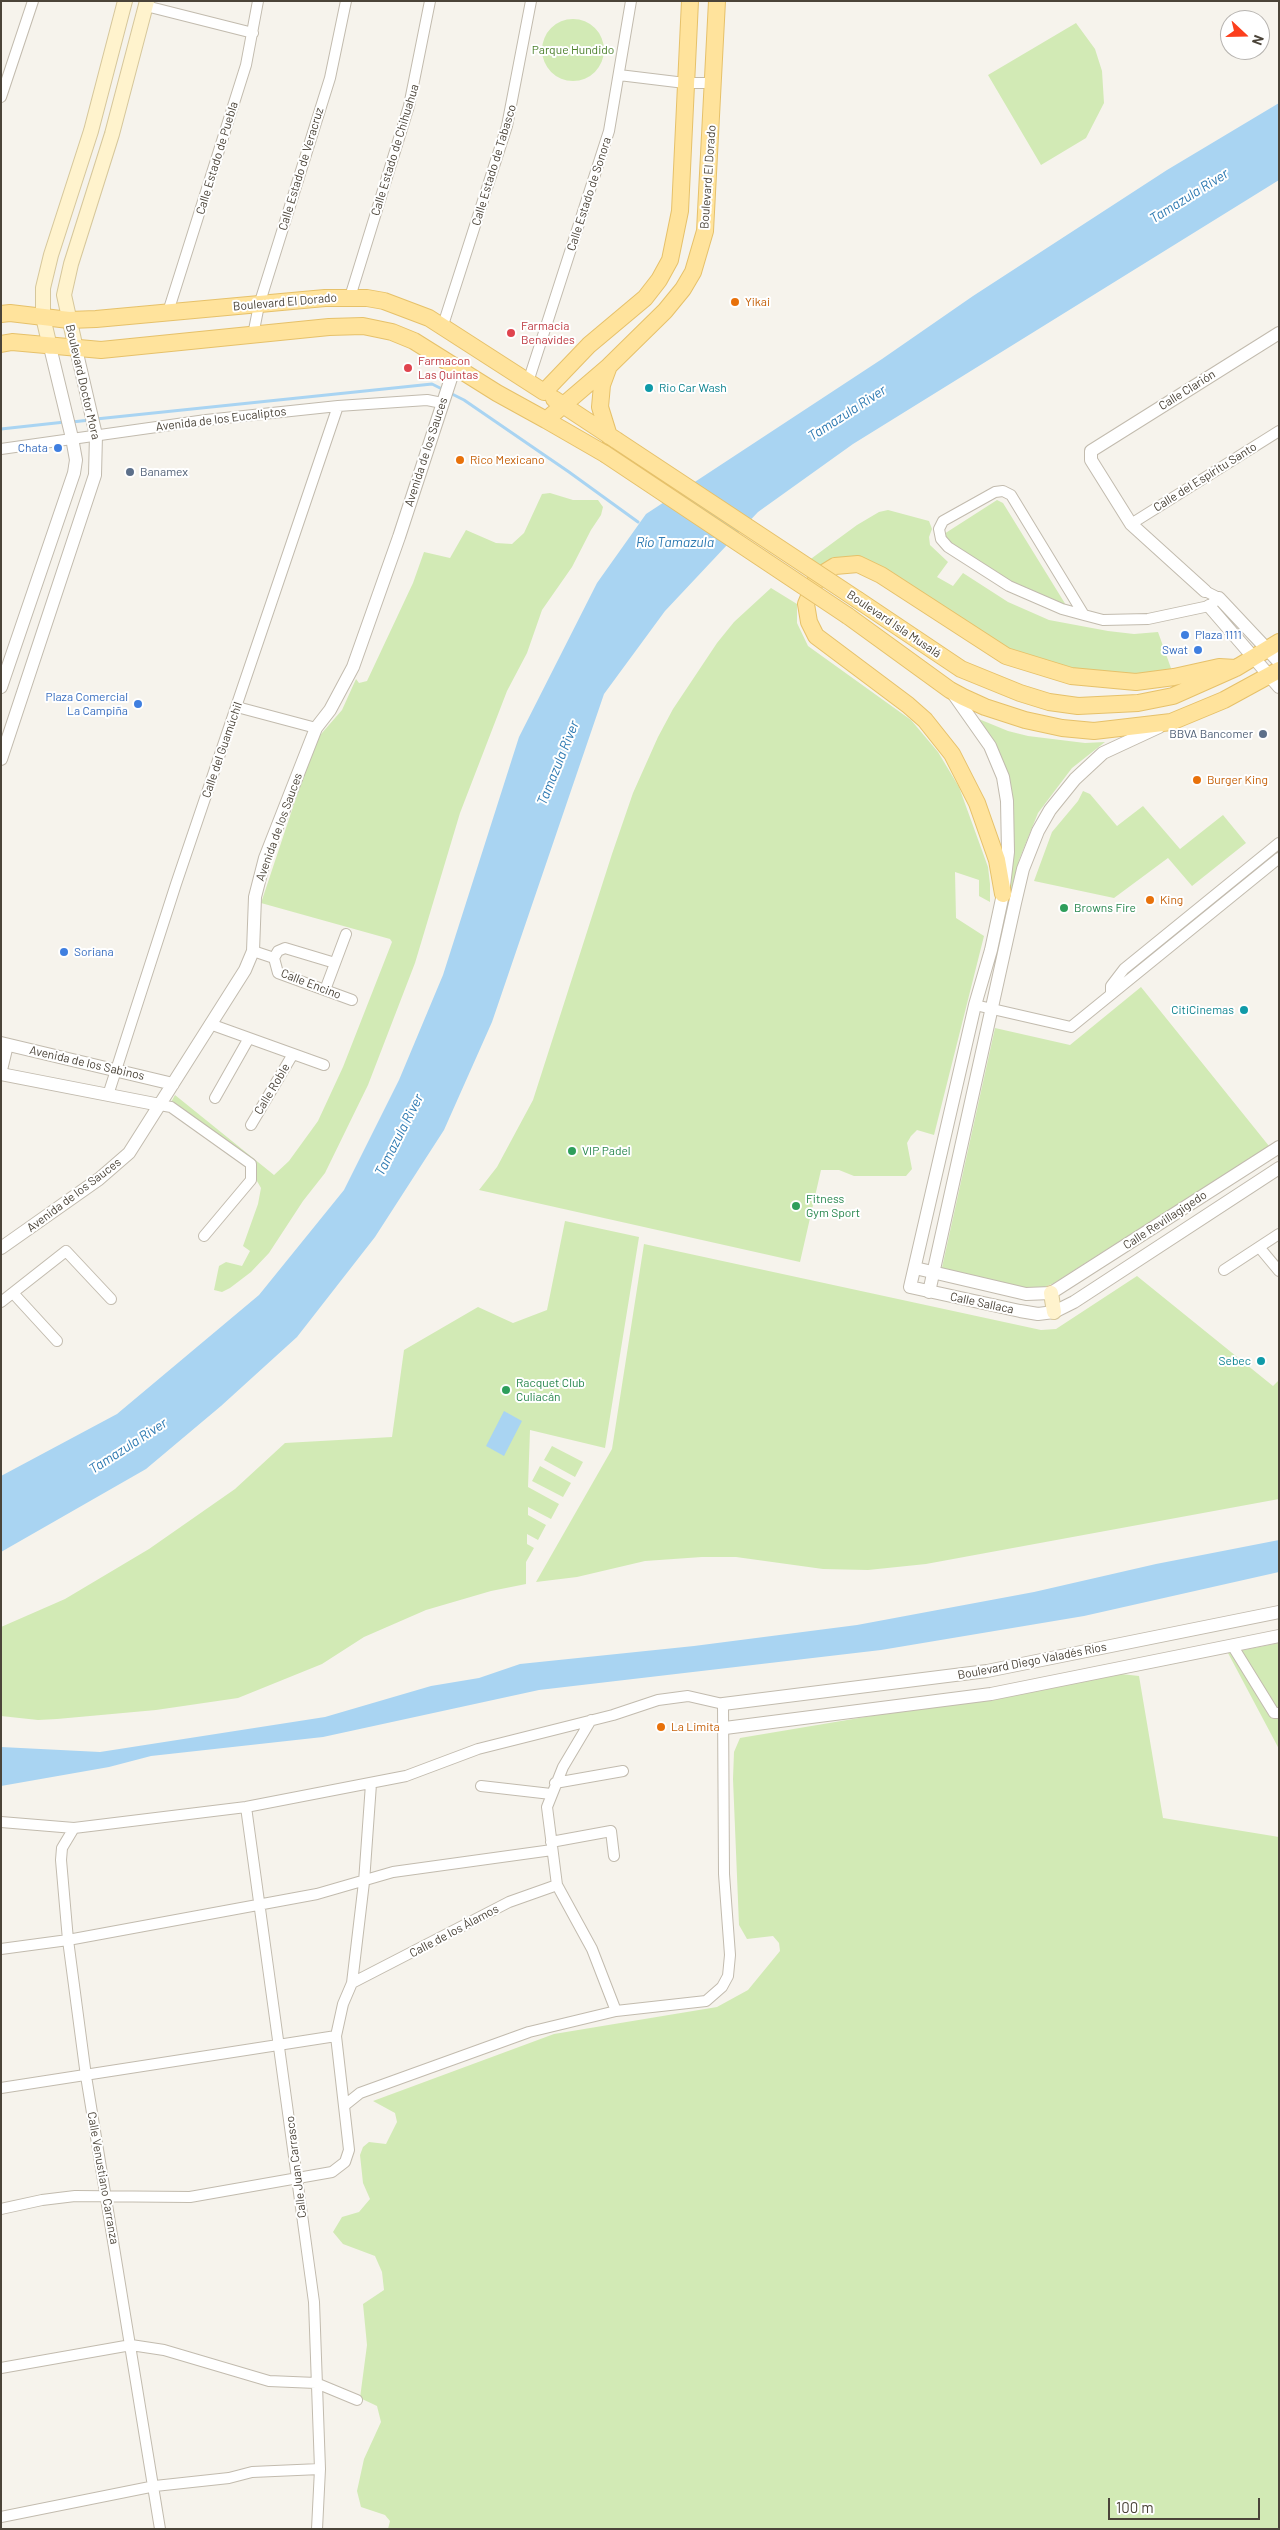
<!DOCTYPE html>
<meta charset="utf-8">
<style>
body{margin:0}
#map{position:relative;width:1280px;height:2530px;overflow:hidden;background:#f6f3ec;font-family:Barlow,sans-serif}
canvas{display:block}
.frame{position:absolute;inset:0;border:2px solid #4b4439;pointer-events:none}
.north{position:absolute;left:1220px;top:10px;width:50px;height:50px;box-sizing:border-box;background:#fff;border:1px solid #b7b4b0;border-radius:50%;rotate:111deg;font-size:14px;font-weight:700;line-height:20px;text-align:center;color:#4b4439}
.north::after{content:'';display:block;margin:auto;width:18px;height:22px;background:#fc3f1d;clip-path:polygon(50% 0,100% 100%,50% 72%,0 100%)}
.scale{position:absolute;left:1108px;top:2498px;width:152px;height:22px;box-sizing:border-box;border:2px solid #4b4439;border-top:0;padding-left:6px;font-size:15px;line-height:18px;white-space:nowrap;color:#4b4439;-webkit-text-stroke:4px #fff;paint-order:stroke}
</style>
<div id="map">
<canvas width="1280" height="2530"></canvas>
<div class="frame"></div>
<div class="north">N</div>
<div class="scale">100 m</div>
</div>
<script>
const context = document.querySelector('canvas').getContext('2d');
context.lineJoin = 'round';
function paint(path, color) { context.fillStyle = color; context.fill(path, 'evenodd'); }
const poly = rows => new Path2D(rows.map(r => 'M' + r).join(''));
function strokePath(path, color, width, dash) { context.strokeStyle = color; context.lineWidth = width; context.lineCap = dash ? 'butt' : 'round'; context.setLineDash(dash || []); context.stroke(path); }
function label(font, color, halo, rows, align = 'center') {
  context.font = font + ' Barlow,sans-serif'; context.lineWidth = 4; context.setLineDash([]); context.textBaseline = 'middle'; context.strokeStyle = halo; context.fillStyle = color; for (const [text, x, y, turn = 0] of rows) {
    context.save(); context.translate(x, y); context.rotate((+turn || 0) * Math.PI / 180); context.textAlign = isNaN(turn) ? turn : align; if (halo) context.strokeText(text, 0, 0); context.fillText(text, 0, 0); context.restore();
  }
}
const green = poly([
 '542 50a31 31 0 1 1 62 0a31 31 0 1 1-62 0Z',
 [1076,23,1095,49,1102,71,1104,103,1086,138,1041,165,988,75],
 [550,493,573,500,598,500,603,507,601,515,591,530,572,567,542,610,527,653,507,691,460,813,415,963,368,1085,325,1173,303,1201,269,1253,251,1272,230,1288,222,1292,214,1290,219,1266,226,1262,242,1266,250,1251,243,1246,258,1204,261,1188,250,1169,170,1104,175,1095,274,1175,289,1161,318,1121,343,1067,392,942,390,939,261,903,315,741,342,710,356,679,359,683,367,681,413,583,424,552,450,558,466,530,496,543,512,544,524,533,542,494],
 [997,500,1003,503,1069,610,1051,605,950,546,944,534],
 [888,510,929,521,932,529,929,537,930,545,948,562,937,577,953,586,963,573,1008,602,1049,620,1108,631,1134,634,1158,632,1172,671,1115,677,1024,659,868,563,819,570,808,561,857,525,879,512],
 [771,588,797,604,797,623,808,646,911,720,938,752,959,787,988,867,990,884,990,902,979,896,979,880,955,872,956,918,984,936,934,1135,917,1130,911,1136,907,1143,912,1169,906,1176,854,1176,839,1170,821,1170,800,1262,479,1190,497,1167,533,1100,612,854,633,793,658,737,673,709,717,643,734,622],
 [969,715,1008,731,1028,736,1085,743,1105,742,1072,768,1038,813,1019,860,1004,926,1012,858,1010,803],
 [1083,791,1090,794,1117,826,1143,806,1180,849,1223,815,1246,843,1192,886,1168,858,1114,898,1034,881,1052,832,1078,801],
 [1141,987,1269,1146,1054,1283,1038,1290,1030,1291,941,1272,995,1028,1070,1045],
 [565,1221,639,1237,605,1448,530,1430,528,1487,559,1504,551,1519,528,1507,528,1515,546,1525,538,1540,527,1534,527,1544,534,1548,526,1562,526,1584,491,1591,426,1610,364,1637,322,1664,238,1698,156,1710,57,1719,38,1720,1,1716,1,1627,65,1599,149,1549,235,1489,285,1443,392,1437,404,1350,478,1307,513,1323,547,1310],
 [644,1244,1041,1330,1056,1329,1137,1276,1273,1386,1279,1380,1279,1499,926,1564,868,1570,823,1569,736,1557,702,1557,645,1561,577,1577,536,1582,612,1449],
 [552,1446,583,1462,575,1477,544,1460],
 [540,1466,571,1483,563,1497,532,1481],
 [1279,1643,1279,1749,1228,1653],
 [1121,1674,1139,1676,1163,1818,1279,1837,1279,2529,388,2529,390,2521,385,2515,361,2507,357,2491,364,2459,381,2422,377,2406,360,2398,367,2345,363,2304,384,2290,382,2272,375,2256,343,2244,333,2232,342,2217,359,2212,370,2199,363,2183,360,2155,363,2147,369,2142,386,2144,397,2122,395,2113,373,2101,554,2034,717,2007,748,1990,780,1951,779,1943,773,1936,747,1939,739,1925,733,1779,734,1752,740,1738]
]);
const water = poly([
 [1279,103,1279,180,853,444,758,512,665,611,604,694,492,1022,444,1130,375,1237,297,1337,221,1406,146,1469,1,1552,1,1476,117,1414,259,1295,344,1190,399,1080,443,975,519,737,597,583,646,514,882,359,973,296,1167,170],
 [504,1411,522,1421,504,1456,486,1446],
 [1279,1540,1279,1572,1084,1616,881,1650,539,1690,323,1737,151,1756,109,1767,1,1786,1,1747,100,1752,325,1717,431,1686,479,1678,520,1664,694,1646,857,1625,1034,1592,1156,1564]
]);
const stream = poly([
 [450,393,464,400,569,472,638,522],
 [96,419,432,384,444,390],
 [72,422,90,420],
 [1,429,65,422]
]);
const minor = poly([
 [146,6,253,33],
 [619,75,685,83,713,83],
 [1,97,33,1],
 [350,297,409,106,430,1],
 [168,312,246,65,258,1],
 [443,325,507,126,531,1],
 [253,335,259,305,330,78,346,1],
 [528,382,609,131,631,1],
 [1,449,206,420,338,406,427,400,442,403],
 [1131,524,1279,431],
 [1084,615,1011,495,1003,491,995,492,943,521,939,529,941,539,948,547,1009,586,1062,609,1084,615,1103,620,1148,619,1209,606,1219,598,1205,591],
 [237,707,316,728],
 [253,951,274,958,278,973,352,1000],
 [274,958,278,951,285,948,335,963],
 [325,990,346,934],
 [1111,994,1111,986,1124,969,1279,843],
 [975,1005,1071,1027,1279,858],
 [210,1024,324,1065],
 [1,1074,8,1045],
 [108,1095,176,884,338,406],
 [215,1098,249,1038],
 [160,1105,171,1107,251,1164,251,1180,204,1236],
 [251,1125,293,1054],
 [1259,1247,1279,1271],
 [1224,1270,1279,1234],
 [13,1293,57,1341],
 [1,1302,66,1251,111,1299],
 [1232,1645,1274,1713,1279,1713],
 [591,1720,563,1767,547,1807,557,1885,592,1949,616,2011],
 [555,1783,623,1771],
 [481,1786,551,1794],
 [246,1807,314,2302,320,2469,317,2529],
 [1,1822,74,1828,246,1807,406,1776,478,1749,613,1715,658,1700,688,1696,723,1704,724,1874,730,1955,728,1976,722,1987,706,2001,616,2011,529,2032,360,2093,345,2105],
 [74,1828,62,1848,61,1860,68,1940,86,2076,160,2529],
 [551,1842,611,1831,614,1856],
 [1,1949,68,1940,317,1894,393,1872,552,1850],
 [352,1983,509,1902,557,1885],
 [1,2088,336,2036],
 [1,2209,42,2200,75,2196,190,2197,332,2172,345,2162,349,2150,336,2036,343,2004,352,1983,364,1882,371,1784],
 [1,2368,131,2345,164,2350,269,2381,316,2383,357,2400],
 [1,2517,155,2486,229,2478,252,2472,320,2469]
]);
const tertiary = poly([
 [1205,591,1131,524,1091,460,1091,451,1279,333],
 [1219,598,1279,662],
 [1209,606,1279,687],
 [1,687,74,473,76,460,72,438,50,347],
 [952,692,990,746,1003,777,1007,801,1008,852,1003,894,991,950,975,1005,910,1287,1020,1311,1038,1314,1054,1312,1074,1302,1279,1168],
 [1,759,95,475,96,435,76,349],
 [1,1043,173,1084],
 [1,1074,160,1105],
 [1,1248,99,1179,129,1153,245,970,253,951,255,897,265,858,316,728,330,710,353,667,399,537,455,366],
 [915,1268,1026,1294,1051,1293,1279,1147],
 [929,1292,1015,903,1023,869,1038,831,1050,810,1075,779,1103,753,1159,727],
 [723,1704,987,1671,1279,1612],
 [725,1728,991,1694,1279,1636]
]);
const secondary = poly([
 [50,347,43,317,43,288,51,255,91,131,125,1],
 [76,349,64,295,71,264,112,134,147,1],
 [1051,1293,1054,1312]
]);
const primary = poly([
 [1,314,10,313,69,320,96,319,325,298,367,298,384,301,429,318,544,392,589,345,645,298,659,280,670,260,680,211,690,1],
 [1,344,12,342,101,350,329,327,363,326,392,332,414,341,497,393,546,420,609,366,665,311,683,289,693,272,705,231,717,1],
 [609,366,602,385,600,407,609,436],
 [554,399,616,440],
 [546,420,605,454],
 [858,600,961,669,1020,693,1049,702,1078,706,1138,703,1173,696,1236,668,1279,642],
 [848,616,950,690,963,697,985,707,1025,720,1062,728,1094,731,1171,722,1224,700,1279,670],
 [1003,894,997,860,977,803,952,754,925,720,908,705,816,636,809,622,806,604,816,580,822,574,835,566,858,564,881,575,1006,656,1071,676,1136,682,1174,677,1219,667,1236,668]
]);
const primaryBridge = poly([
 [616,440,858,600],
 [605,454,848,616]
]);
const markers = [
 [735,302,5,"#e8710a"],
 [511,333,5,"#e0444e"],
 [408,368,5,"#e0444e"],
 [649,388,5,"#0f9aa8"],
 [58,448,5,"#3f7fe0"],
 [460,460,5,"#e8710a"],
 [130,472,5,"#5c6f8a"],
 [1185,635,5,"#3f7fe0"],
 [1198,650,5,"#3f7fe0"],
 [138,704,5,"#3f7fe0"],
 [1263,734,5,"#5c6f8a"],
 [1197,780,5,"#e8710a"],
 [1150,900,5,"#e8710a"],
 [1064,908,5,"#2e9e5b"],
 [64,952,5,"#3f7fe0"],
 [1244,1010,5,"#0f9aa8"],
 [572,1151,5,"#2e9e5b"],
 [796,1206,5,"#2e9e5b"],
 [1261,1361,5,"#0f9aa8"],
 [506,1390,5,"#2e9e5b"],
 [661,1727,5,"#e8710a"]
];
const parkNames = [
 ["Parque Hundido",573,50]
];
const streetNames = [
 ["Calle Estado de Chihuahua",395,150,-73],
 ["Calle Estado de Puebla",217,158,-73],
 ["Calle Estado de Tabasco",494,165,-73],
 ["Calle Estado de Veracruz",301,169,-73],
 ["Boulevard El Dorado",708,177,-86],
 ["Calle Estado de Sonora",589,194,-72],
 ["Boulevard El Dorado",285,302,-5],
 ["Boulevard Doctor Mora",83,382,77],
 ["Calle Clarión",1187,390,-32],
 ["Avenida de los Eucaliptos",221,419,-7],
 ["Avenida de los Sauces",426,452,-72],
 ["Calle del Espíritu Santo",1205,477,-32],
 ["Boulevard Isla Musalá",894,624,34],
 ["Calle del Guamúchil",222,750,-71],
 ["Avenida de los Sauces",279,827,-70],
 ["Calle Encino",311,984,21],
 ["Avenida de los Sabinos",87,1063,13],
 ["Calle Roble",272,1089,-59],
 ["Avenida de los Sauces",74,1195,-37],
 ["Calle Revillagigedo",1165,1220,-33],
 ["Calle Sallaca",982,1303,12],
 ["Boulevard Diego Valadés Ríos",1032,1661,-11],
 ["Calle de los Álamos",454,1931,-28],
 ["Calle Juan Carrasco",296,2167,-97],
 ["Calle Venustiano Carranza",103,2178,80]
];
const foodNames = [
 ["Yikai",745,302],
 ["Rico Mexicano",470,460],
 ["Burger King",1207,780],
 ["King",1160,900],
 ["La Limita",671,1727]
];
const healthNames = [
 ["Farmacia",521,326],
 ["Benavides",521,340],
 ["Farmacon",418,361],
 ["Las Quintas",418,375]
];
const cultureNames = [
 ["Rio Car Wash",659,388,"left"],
 ["CitiCinemas",1234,1010],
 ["Sebec",1251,1361]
];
const shopNames = [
 ["Chata",48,448],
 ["Plaza 1111",1195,635,"left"],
 ["Swat",1188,650],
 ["Plaza Comercial",128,697],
 ["La Campiña",128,711],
 ["Soriana",74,952,"left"]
];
const serviceNames = [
 ["Banamex",140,472],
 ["BBVA Bancomer",1253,734,"right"]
];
const leisureNames = [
 ["Browns Fire",1074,908],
 ["VIP Padel",582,1151],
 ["Fitness",806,1199],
 ["Gym Sport",806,1213],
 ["Racquet Club",516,1383],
 ["Culiacán",516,1397]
];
const waterNames = [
 ["Tamazula River",1189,196,-32],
 ["Tamazula River",847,413,-33],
 ["Río Tamazula",675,542],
 ["Tamazula River",558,763,-68],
 ["Tamazula River",399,1135,-63],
 ["Tamazula River",128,1446,-33]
];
paint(green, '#d2eab5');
paint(water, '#a9d4f2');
strokePath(stream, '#a9d4f2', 3);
strokePath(minor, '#c2bbae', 12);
strokePath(tertiary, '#c2bbae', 14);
strokePath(secondary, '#d6c79b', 16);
strokePath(primary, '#e6c16a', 18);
strokePath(minor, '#fff', 10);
strokePath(tertiary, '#fff', 12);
strokePath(secondary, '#fff3cd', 14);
strokePath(primary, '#ffe39c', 16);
strokePath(primaryBridge, '#e6c16a', 18, []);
strokePath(primaryBridge, '#ffe39c', 16);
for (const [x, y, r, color] of markers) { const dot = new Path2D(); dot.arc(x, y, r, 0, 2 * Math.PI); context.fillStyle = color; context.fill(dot); strokePath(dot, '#fff', 2); }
label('12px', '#4a7f2a', '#fff', parkNames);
label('12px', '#4b4439', '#fff', streetNames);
label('12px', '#c56008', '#fff', foodNames, 'left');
label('12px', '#be3a42', '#fff', healthNames, 'left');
label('12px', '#0d838f', '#fff', cultureNames, 'right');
label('12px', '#366cbe', '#fff', shopNames, 'right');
label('12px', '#4e5e75', '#fff', serviceNames, 'left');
label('12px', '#27864d', '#fff', leisureNames, 'left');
label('italic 14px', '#2e7ab2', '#fff', waterNames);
</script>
